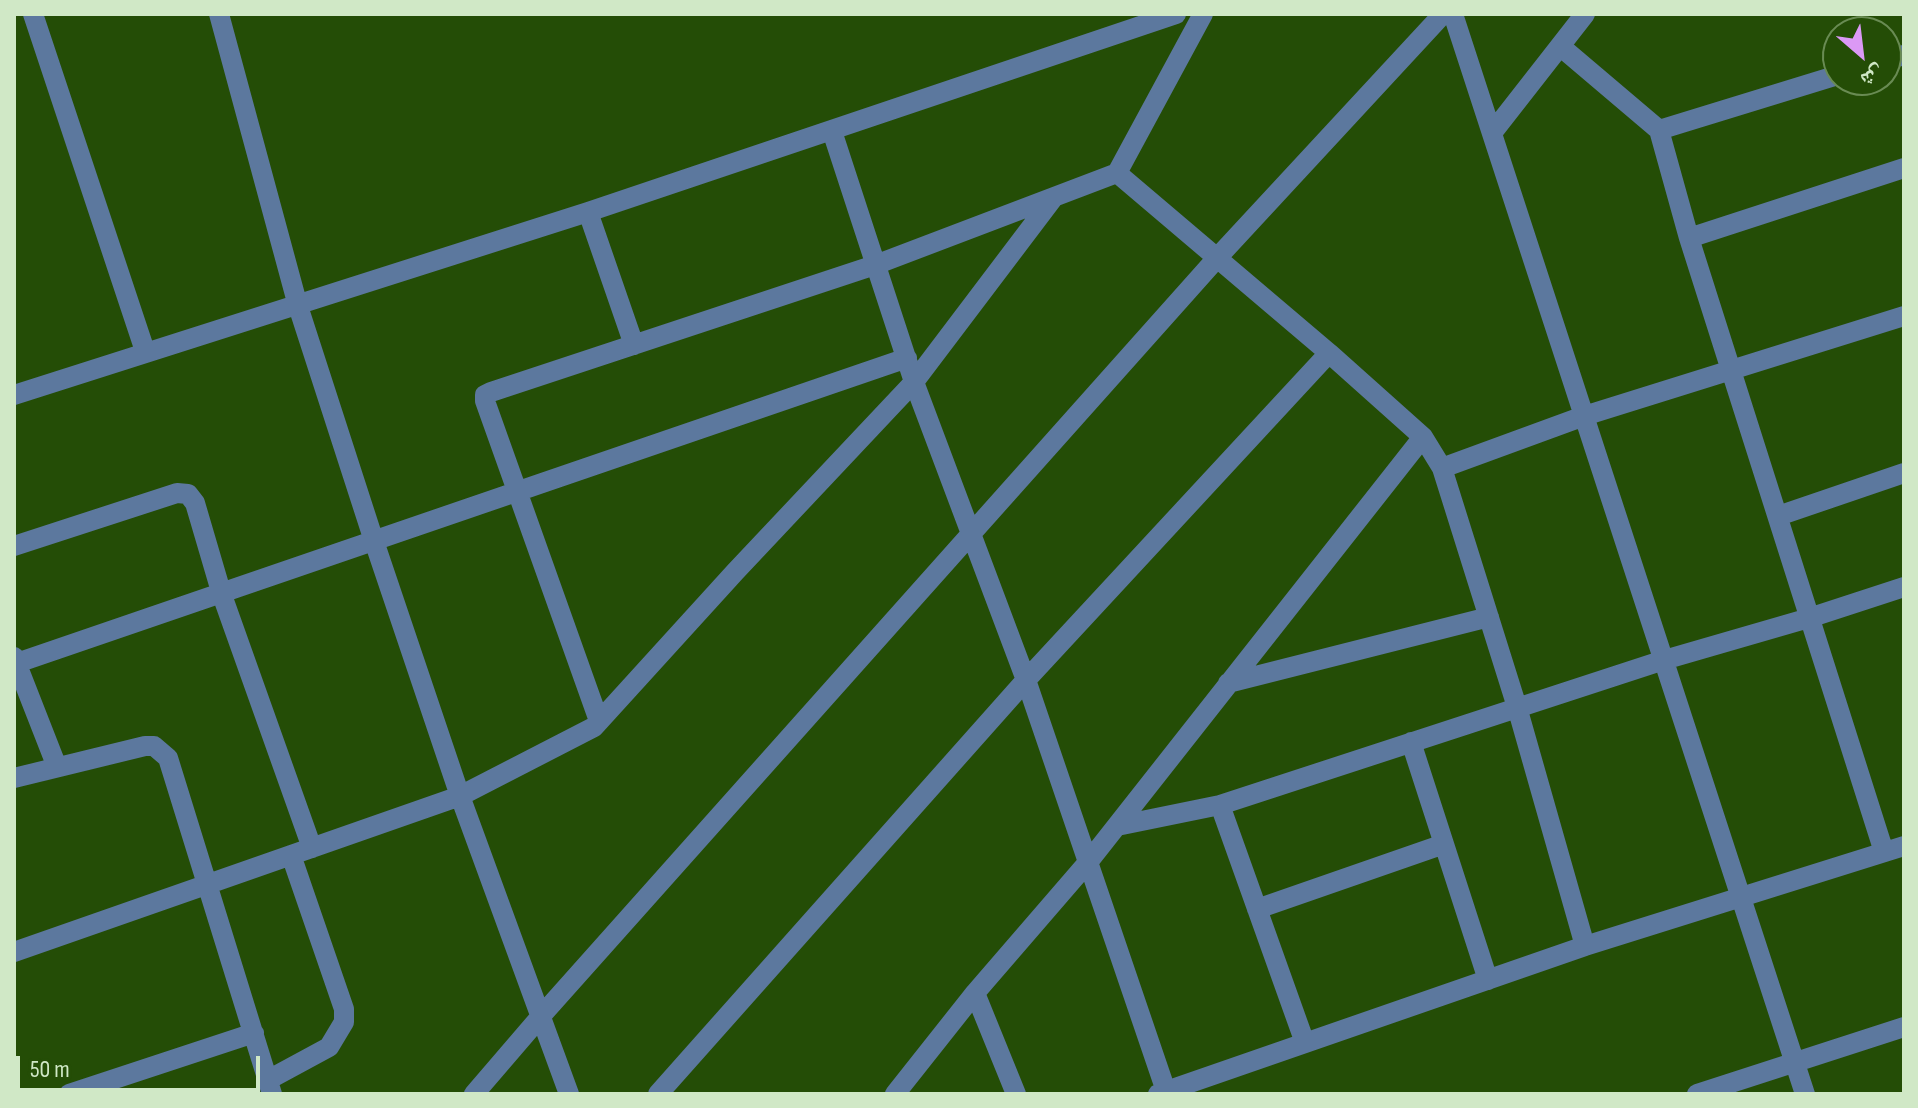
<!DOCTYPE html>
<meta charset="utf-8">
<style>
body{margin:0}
#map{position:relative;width:1918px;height:1108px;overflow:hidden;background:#244d06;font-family:"Sofia Sans Condensed","Noto Naskh Arabic",sans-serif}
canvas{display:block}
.frame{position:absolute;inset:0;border:16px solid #d0e8c6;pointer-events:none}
.north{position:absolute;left:1822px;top:16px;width:80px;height:80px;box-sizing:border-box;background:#244d06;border:2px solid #698b53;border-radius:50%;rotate:152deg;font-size:22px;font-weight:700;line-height:32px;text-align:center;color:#d0e8c6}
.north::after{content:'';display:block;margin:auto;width:28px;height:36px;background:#db99f5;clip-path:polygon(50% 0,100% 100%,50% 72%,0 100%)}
.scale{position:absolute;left:16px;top:1056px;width:244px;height:36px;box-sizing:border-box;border:4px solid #d0e8c6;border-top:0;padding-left:10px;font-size:24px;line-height:28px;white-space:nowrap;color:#d0e8c6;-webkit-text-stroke:6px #244d06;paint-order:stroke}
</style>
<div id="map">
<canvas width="1918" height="1108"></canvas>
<div class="frame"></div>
<div class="north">ش</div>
<div class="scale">50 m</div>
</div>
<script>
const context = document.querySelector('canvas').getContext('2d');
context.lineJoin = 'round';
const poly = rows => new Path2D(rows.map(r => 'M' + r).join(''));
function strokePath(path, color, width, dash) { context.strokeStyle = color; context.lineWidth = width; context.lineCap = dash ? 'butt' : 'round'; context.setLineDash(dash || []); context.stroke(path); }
const minor = poly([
 [33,14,145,351],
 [219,14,298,306,374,541,460,796,569,1094],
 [1453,14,1805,1094],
 [1560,46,1659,130,1689,238,1884,852],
 [1886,60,1904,55],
 [1659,130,1838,75],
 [1492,133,1585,14],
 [1117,173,1329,353,1423,437,1442,468,1517,707,1585,946],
 [1054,197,914,382,1026,680,1167,1094],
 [588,212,634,345],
 [1689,238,1904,168],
 [14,395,588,212,1176,14],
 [1442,468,1584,416,1904,316],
 [1778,516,1904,473],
 [14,546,177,493,188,494,195,503,222,595,312,848],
 [14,657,57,767],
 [14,664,907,358],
 [1228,683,1489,617],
 [599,721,485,401,485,395,491,392,875,265,1117,173,1203,14],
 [1411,742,1488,980],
 [14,778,145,746,154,746,168,758,272,1094],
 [1220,805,1305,1043],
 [1117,826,1220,805,1664,660,1809,618,1904,587],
 [1257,909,1444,844],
 [14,952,460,796,594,727,735,572,914,382,832,131],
 [975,993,1016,1094],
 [268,1080,329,1047,344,1022,344,1009,291,855],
 [69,1094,254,1033],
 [474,1094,541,1016,1217,258,1443,14],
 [658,1094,1026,680,1329,353],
 [895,1094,975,993,1089,861,1423,437],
 [1158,1094,1585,946,1904,846],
 [1697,1094,1904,1027]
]);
strokePath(minor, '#5c789e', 20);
</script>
